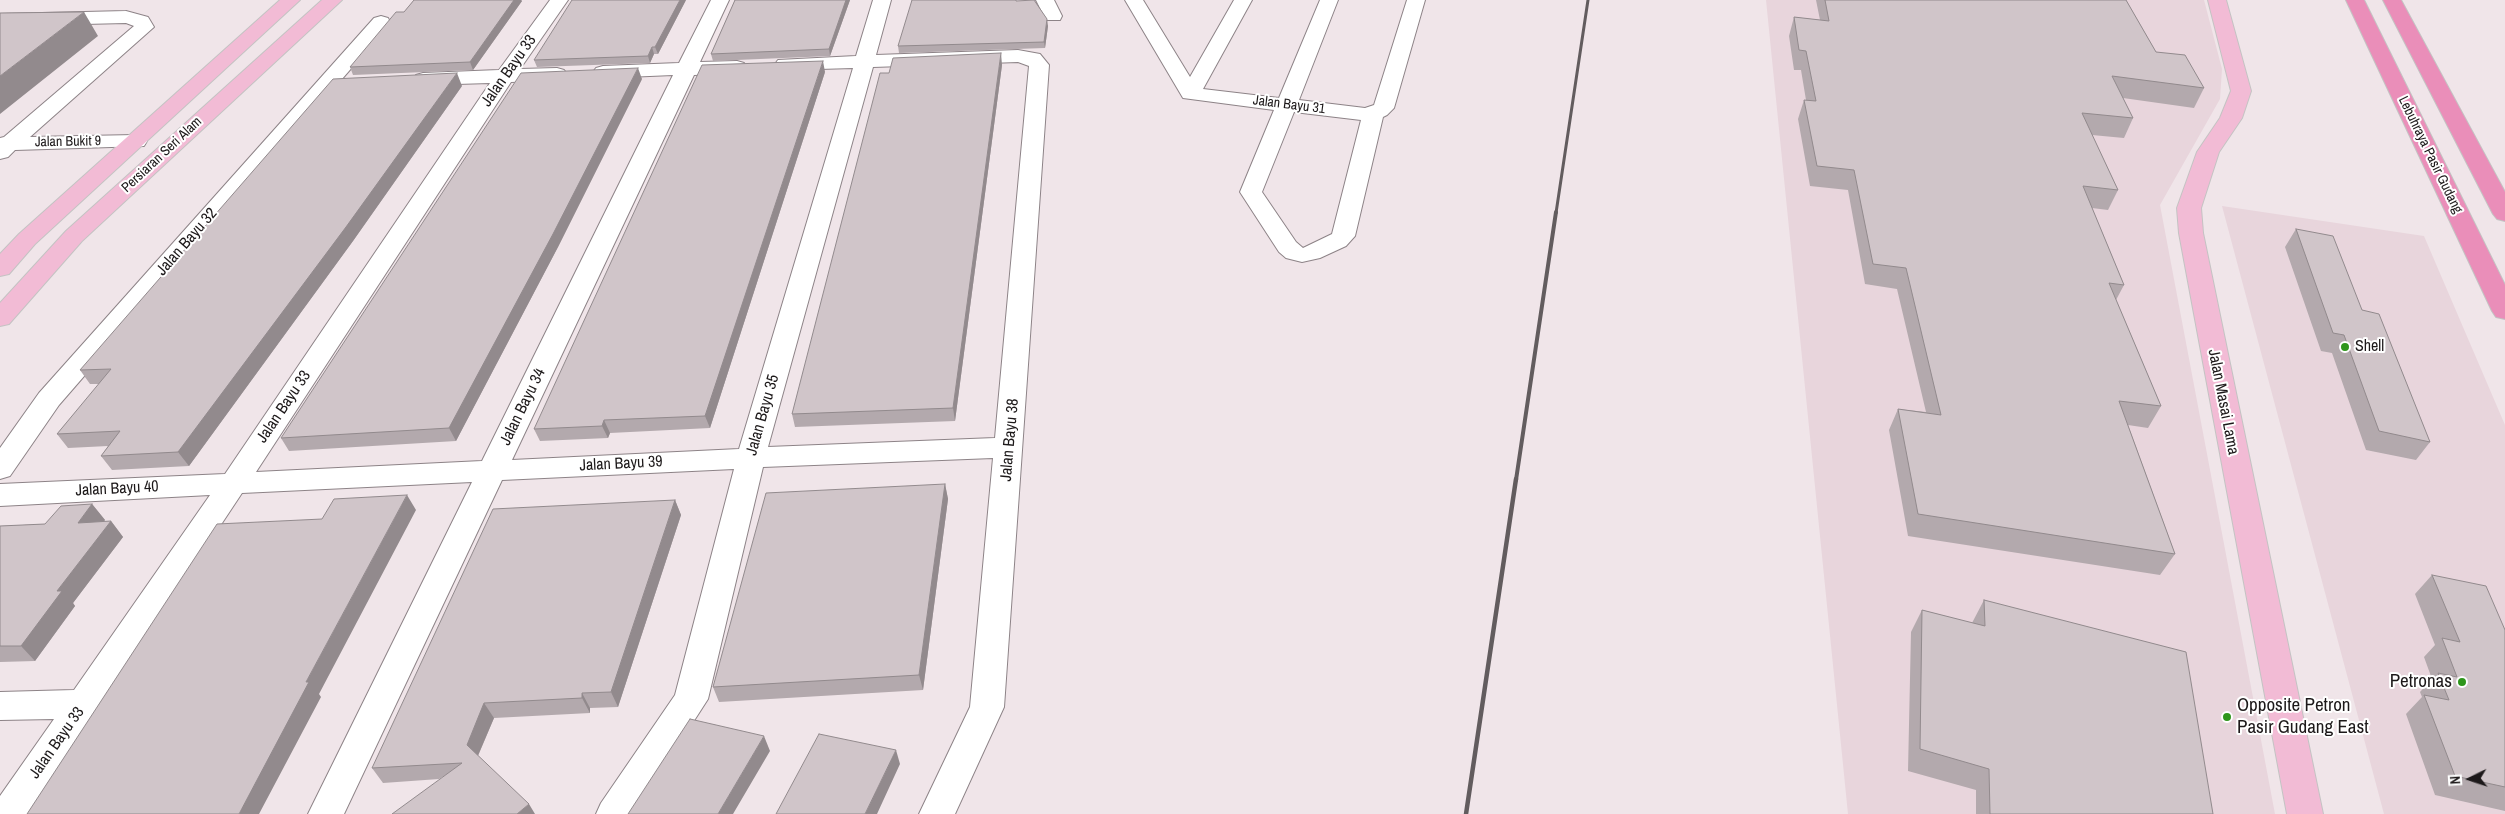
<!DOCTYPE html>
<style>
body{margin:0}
#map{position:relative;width:2505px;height:814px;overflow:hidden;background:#f0e5e9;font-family:"Archivo Narrow",sans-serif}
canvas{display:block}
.north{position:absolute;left:2445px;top:754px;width:50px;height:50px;-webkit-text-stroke:4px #fff;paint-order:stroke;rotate:266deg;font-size:14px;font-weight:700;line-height:20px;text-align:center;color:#1d191a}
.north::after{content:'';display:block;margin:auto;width:18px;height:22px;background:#1d191a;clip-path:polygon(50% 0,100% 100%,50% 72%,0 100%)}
</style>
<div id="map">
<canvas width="2505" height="814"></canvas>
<div class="north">N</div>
</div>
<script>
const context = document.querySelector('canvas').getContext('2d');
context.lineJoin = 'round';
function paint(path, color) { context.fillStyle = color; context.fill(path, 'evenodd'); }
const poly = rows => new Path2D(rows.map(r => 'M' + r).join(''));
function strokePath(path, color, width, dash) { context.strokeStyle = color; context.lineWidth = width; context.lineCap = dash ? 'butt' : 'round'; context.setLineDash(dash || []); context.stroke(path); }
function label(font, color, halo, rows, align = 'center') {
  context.font = font + ' "Archivo Narrow",sans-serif'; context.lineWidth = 4; context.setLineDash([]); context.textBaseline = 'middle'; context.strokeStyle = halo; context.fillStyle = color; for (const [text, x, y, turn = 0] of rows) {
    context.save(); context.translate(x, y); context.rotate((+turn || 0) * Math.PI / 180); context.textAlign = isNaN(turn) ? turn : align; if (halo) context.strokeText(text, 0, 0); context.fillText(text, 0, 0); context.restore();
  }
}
const built = poly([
 [1766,0,2204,0,2222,69,2220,99,2160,205,2275,814,1848,814],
 [2222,206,2424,236,2505,425,2505,814,2384,814]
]);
const minor = poly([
 [550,0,568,0,520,69,557,68,564,70,567,74,564,78,557,80,511,82,256,472,482,461,673,75,603,78,596,76,593,72,596,68,603,66,679,63,711,0,729,0,700,62,737,61,744,63,747,67,744,71,737,73,694,75,512,460,739,449,853,68,785,70,778,68,775,64,778,60,856,56,873,0,891,0,876,55,1018,50,1040,54,1049,65,1004,707,955,814,919,814,970,707,993,458,763,467,708,699,634,814,596,814,601,803,675,695,734,469,502,480,344,814,308,814,472,482,242,493,29,814,0,814,0,796,54,719,0,720,0,692,74,690,210,495,0,506,0,484,225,474,490,83,423,85,416,83,413,79,416,75,423,73,499,70,550,0],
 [1018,62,1029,66,995,438,768,447,873,67,1018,62],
 [1036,0,1054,0,1062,16,1060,20,1046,20,1036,0],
 [1125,0,1143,0,1190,77,1234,0,1252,0,1203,89,1279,98,1320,0,1338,0,1299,100,1365,108,1374,105,1407,0,1425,0,1394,108,1387,115,1383,117,1355,236,1346,246,1320,258,1302,262,1286,258,1279,252,1240,192,1274,110,1183,98,1125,0],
 [1294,112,1361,120,1332,234,1303,248,1296,242,1262,192,1294,112],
 [126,11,148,17,154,27,30,137,136,135,144,136,147,141,144,146,15,150,8,157,0,159,0,138,4,137,134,26,126,23,0,26,0,14,126,11],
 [381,16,388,18,390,22,388,26,59,405,10,476,0,479,0,448,39,393,374,18,381,16]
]);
const major = poly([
 [280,0,300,0,35,244,9,274,0,276,0,254,19,234,280,0],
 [322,0,342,0,82,241,9,324,0,326,0,303,66,231,322,0],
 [2208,0,2226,0,2251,91,2242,118,2219,152,2201,208,2203,233,2323,814,2287,814,2179,233,2177,208,2197,152,2220,118,2231,91,2208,0]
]);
const highway = poly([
 [2346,0,2364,0,2505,285,2505,319,2496,317,2492,311,2346,0],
 [2383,0,2401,0,2505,192,2505,221,2497,219,2493,214,2383,0]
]);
const railFar2 = poly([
 [1556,213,1588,0]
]);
const railFar1 = poly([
 [1516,480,1556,212]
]);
const rail = poly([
 [1466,814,1516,479]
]);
const wall = poly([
 [414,0,521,0,522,1,473,70,353,75,350,67,404,12],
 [686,0,658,54,654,54,650,63,537,67,534,60],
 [735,0,850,0,830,56,713,61,711,54],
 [1816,0,2126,0,2156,52,2204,88,2194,108,2123,98,2133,118,2124,138,2092,135,2118,190,2108,210,2092,208,2124,285,2116,300,2161,406,2148,428,2128,425,2175,554,2160,575,1908,536,1889,430,1898,409,1926,412,1897,289,1865,284,1848,190,1810,186,1798,119,1804,100,1806,100,1801,70,1794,70,1789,36,1794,17,1820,20],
 [1017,1,1048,26,1045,48,899,53,898,46],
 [1002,65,955,421,795,427,792,414],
 [825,72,710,428,610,433,608,438,540,441,534,429],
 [642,79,558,247,456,441,289,451,281,438],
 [462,86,353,241,189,466,112,470,101,456,108,446,68,448,57,434,99,384,90,384,80,370],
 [2296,229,2362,310,2430,442,2416,460,2366,450,2332,353,2321,351,2285,247],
 [945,484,948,499,923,690,719,702,713,687],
 [675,500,681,515,618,707,590,708,590,713,494,718,478,756,439,779,383,783,372,768],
 [92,504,105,520,103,522,111,521,123,537,73,603,75,606,35,661,0,662,0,526,45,524],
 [2432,575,2505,630,2505,811,2435,795,2406,714,2422,697,2420,692,2432,679,2424,657,2435,645,2415,594],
 [1984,600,2213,814,1976,814,1976,790,1908,771,1911,632,1922,610,1972,623]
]);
const shadedWall = poly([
 [514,0,521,0,522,1,473,70,470,62],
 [680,0,686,0,658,54,655,47],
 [846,0,850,0,830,56,829,49],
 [84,12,98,36,0,114,0,76],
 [1047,19,1048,26,1045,48,1044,42],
 [652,47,654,54,650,63,648,56],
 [1001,53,1002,65,955,421,953,408],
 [823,61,825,72,710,428,705,416],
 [638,68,642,79,558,247,456,441,449,428],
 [457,73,462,86,353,241,189,466,178,452],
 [604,420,610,433,608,438,602,426],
 [945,484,948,499,923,690,919,675],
 [407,495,416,510,319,694,321,697,259,814,239,814,306,682],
 [675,500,681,515,618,707,611,692],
 [92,504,105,520,91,538,78,523],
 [111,521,123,537,73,603,75,606,35,661,21,646,57,591],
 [582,693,590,708,590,713,582,698],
 [484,703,494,718,476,760,467,745],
 [764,736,770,751,733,814,718,814],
 [896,750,900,764,877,814,865,814],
 [529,804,535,814,517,814]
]);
const building = poly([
 [414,0,514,0,470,62,350,67,396,12,404,12,414,0],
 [572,0,680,0,655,47,652,47,648,56,534,60,572,0],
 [735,0,846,0,829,49,711,54,735,0],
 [912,0,1016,0,1016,1,1034,0,1047,19,1044,42,898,46,912,0],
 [1825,0,2126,0,2156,52,2185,55,2204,88,2112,76,2133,118,2082,113,2118,190,2083,186,2124,285,2109,283,2161,406,2119,401,2175,554,1918,514,1898,409,1941,415,1906,268,1873,264,1854,170,1817,166,1804,100,1816,101,1806,51,1799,50,1794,17,1829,21,1825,0],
 [84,12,0,76,0,13,84,12],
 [1001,53,953,408,792,414,880,73,889,73,893,58,1001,53],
 [823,61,705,416,604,420,602,426,534,429,702,65,823,61],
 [638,68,553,234,449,428,281,438,521,73,638,68],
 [457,73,346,227,178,452,101,456,120,431,57,434,111,369,80,370,333,79,457,73],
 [2296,229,2333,236,2362,310,2379,314,2430,442,2379,431,2344,335,2333,333,2296,229],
 [945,484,919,675,713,687,766,493,945,484],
 [407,495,306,682,309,682,239,814,27,814,217,524,322,519,334,499,407,495],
 [675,500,611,692,582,693,582,698,484,703,467,745,529,804,517,814,392,814,462,763,372,768,493,509,675,500],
 [92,504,78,523,111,521,57,591,62,591,21,646,0,646,0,526,45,524,61,506,92,504],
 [2432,575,2486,586,2505,630,2505,787,2455,776,2424,695,2449,700,2438,673,2457,677,2442,638,2460,642,2432,575],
 [1984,600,2186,652,2213,814,1990,814,1989,769,1920,749,1922,610,1985,626,1984,600],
 [690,719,764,736,718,814,628,814,690,719],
 [819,734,896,750,865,814,776,814,819,734]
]);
const markers = [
 [2345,347,5,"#2e951b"],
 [2462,682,5,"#2e951b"],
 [2227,717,5,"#2e951b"]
];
const farStreetnames = [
 ["Jalan Bayu 31",1289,105,7],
 ["Jalan Bukit 9",68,142,-1],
 ["Persiaran Seri Alam",162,155,-43],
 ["Lebuhraya Pasir Gudang",2430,155,64]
];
const streetNames = [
 ["Jalan Bayu 33",509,71,-55],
 ["Jalan Bayu 32",187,242,-49],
 ["Jalan Masai Lama",2223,402,79],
 ["Jalan Bayu 33",284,407,-56],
 ["Jalan Bayu 34",523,407,-64],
 ["Jalan Bayu 35",763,415,-74],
 ["Jalan Bayu 38",1010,440,-85],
 ["Jalan Bayu 39",621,464,-3],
 ["Jalan Bayu 40",117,489,-3],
 ["Jalan Bayu 33",57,743,-55]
];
const poiNames = [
 ["Shell",2355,347]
];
const nearPoinames = [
 ["Petronas",2452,682],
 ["Opposite Petron",2237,706,"left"],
 ["Pasir Gudang East",2237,728,"left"]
];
paint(built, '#e8d5dc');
strokePath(minor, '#8d8387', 2);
strokePath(major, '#c4c3c3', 2);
strokePath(highway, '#c4c3c3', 2);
paint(minor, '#fff');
paint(major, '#f2bbd5');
paint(highway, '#ea8eb9');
strokePath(railFar2, '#625c5e', 3);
strokePath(railFar1, '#625c5e', 4);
strokePath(rail, '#625c5e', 4.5);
paint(wall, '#b3a9ad');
paint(shadedWall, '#928a8d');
paint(building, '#d0c5c9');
strokePath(building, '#928a8d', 1);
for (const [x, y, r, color] of markers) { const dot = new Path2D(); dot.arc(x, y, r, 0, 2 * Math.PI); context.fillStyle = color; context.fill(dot); strokePath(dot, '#fff', 2); }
label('14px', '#1d191a', '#fff', farStreetnames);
label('16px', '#1d191a', '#fff', streetNames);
label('16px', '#1d191a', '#fff', poiNames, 'left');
label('19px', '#1d191a', '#fff', nearPoinames, 'right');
</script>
